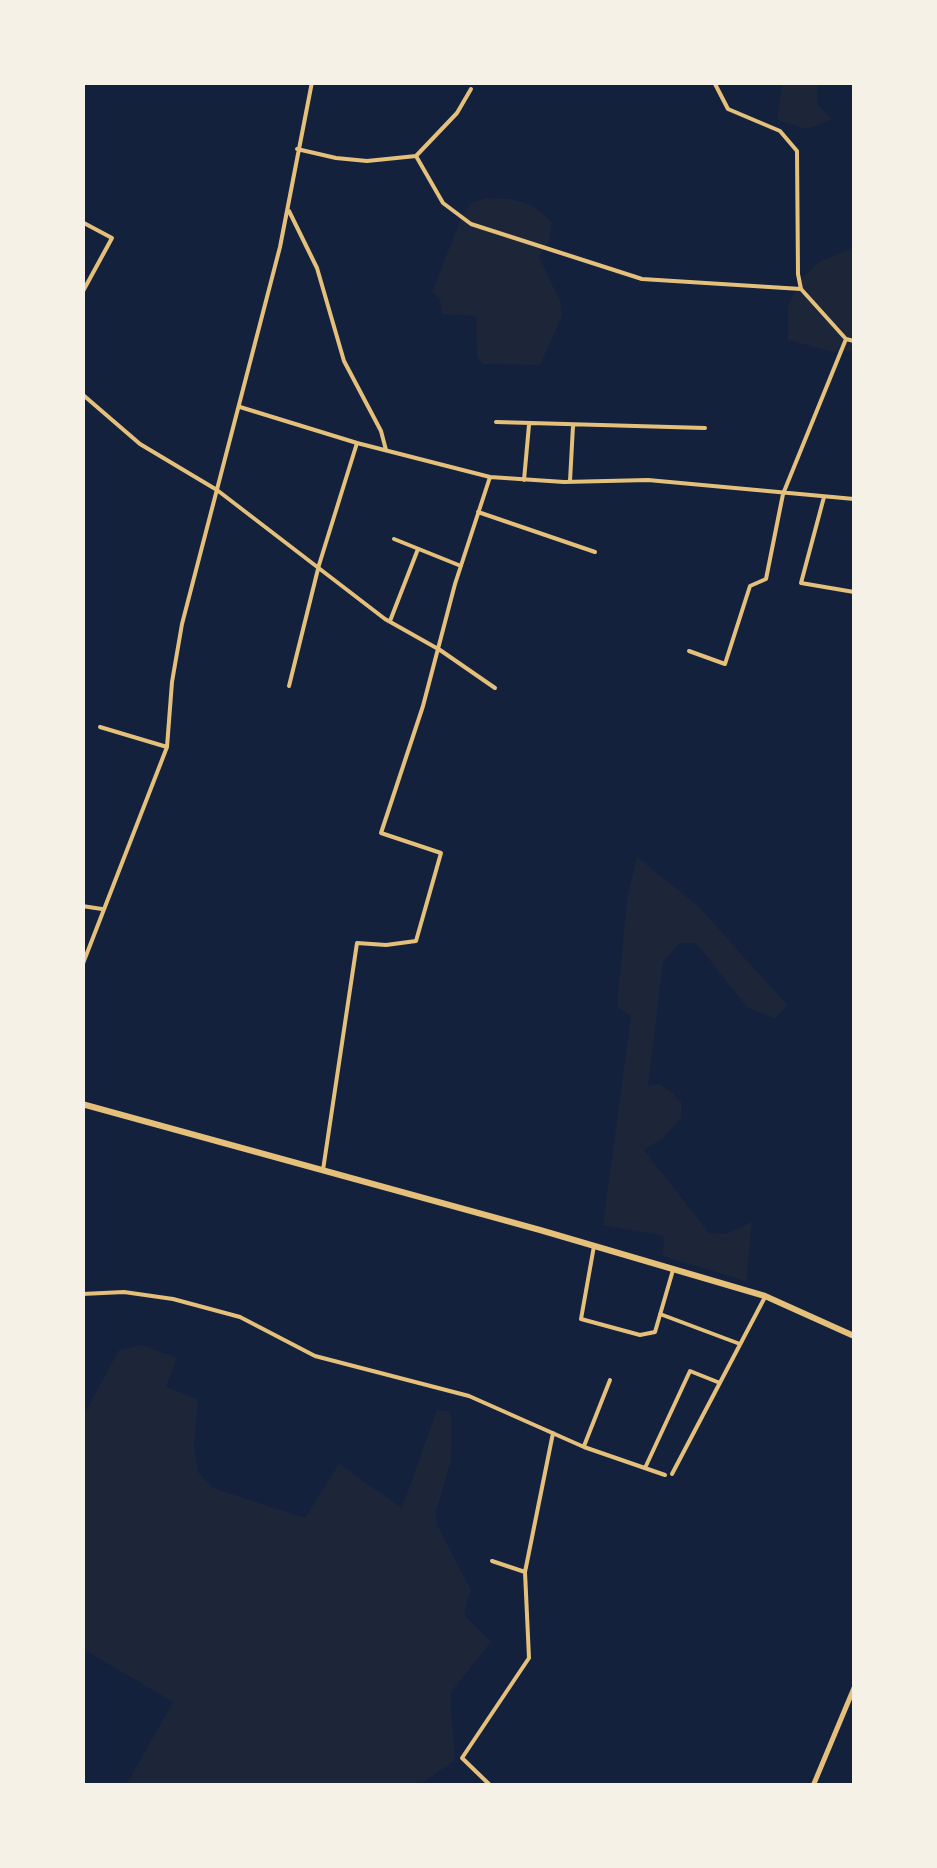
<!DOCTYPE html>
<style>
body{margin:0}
#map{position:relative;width:937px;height:1868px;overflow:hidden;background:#14213d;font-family:Bitter,serif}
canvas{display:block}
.frame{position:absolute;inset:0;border:85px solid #f6f1e7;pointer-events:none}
</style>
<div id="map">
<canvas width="937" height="1868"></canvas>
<div class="frame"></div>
</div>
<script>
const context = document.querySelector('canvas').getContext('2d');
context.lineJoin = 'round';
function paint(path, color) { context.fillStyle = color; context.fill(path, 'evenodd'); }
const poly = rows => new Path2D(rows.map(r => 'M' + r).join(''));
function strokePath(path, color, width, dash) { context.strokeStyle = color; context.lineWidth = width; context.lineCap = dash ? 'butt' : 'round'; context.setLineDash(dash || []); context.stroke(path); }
const green = poly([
 [783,82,818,83,817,104,832,119,807,129,777,120],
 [487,198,511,199,532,205,552,222,549,241,539,257,560,301,562,316,540,365,483,364,477,357,476,316,442,314,440,299,432,292,462,216,472,203],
 [854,247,854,351,833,352,788,340,788,307,801,279,819,262],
 [637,857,699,907,787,1005,775,1019,747,1007,696,943,679,943,663,962,648,1086,659,1084,672,1092,681,1102,681,1118,663,1138,644,1150,709,1233,726,1234,752,1222,746,1281,663,1256,664,1236,603,1225,631,1017,617,1006,627,900],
 [142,1345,177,1358,166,1387,198,1399,194,1445,198,1472,213,1488,305,1518,339,1464,402,1508,437,1410,448,1411,452,1418,451,1460,436,1512,437,1525,471,1590,464,1614,491,1642,450,1693,455,1760,419,1785,126,1785,173,1702,83,1649,82,1418,119,1350]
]);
const minor = poly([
 [714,82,728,109,780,131,797,151,798,274,801,289,846,339,854,341],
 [297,149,336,158,367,161,416,156,443,203,471,224,642,279,801,289],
 [416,156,457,113,471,89],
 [82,178,82,186],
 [289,211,317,268,344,361,381,431,386,450],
 [82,222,112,238,82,293],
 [82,394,140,444,217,490,385,619,440,650,495,688],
 [240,407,357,443,490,477,564,482,648,480,854,499],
 [496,422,705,428],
 [524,480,529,425],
 [570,481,573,426],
 [824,497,801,583,854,592],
 [478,512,595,552],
 [394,539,461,566],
 [390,621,418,549],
 [689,651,725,664,750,586,766,579,783,494,846,339],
 [289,686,319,565,357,443],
 [100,727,167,747],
 [82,906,102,909],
 [82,966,167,747,172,682,182,624,280,247,312,82],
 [323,1170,357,943,386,945,416,941,441,853,381,833,423,706,455,584,490,477],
 [594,1246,581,1319,640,1335,655,1332,673,1270],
 [82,1294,124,1292,173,1299,240,1317,315,1356,469,1396,584,1447,665,1475],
 [660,1314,740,1344],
 [584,1446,610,1380],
 [645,1468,690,1371,720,1383],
 [672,1474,765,1297],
 [492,1561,525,1572],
 [491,1786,462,1758,529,1658,525,1572,553,1433]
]);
const tertiary = poly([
 [813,1786,854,1688]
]);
const secondary = poly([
 [82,1104,540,1230,765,1296,854,1336]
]);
paint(green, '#1d2539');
strokePath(minor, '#e5c07b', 4);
strokePath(tertiary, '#e5c07b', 5);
strokePath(secondary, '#e5c07b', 6);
</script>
